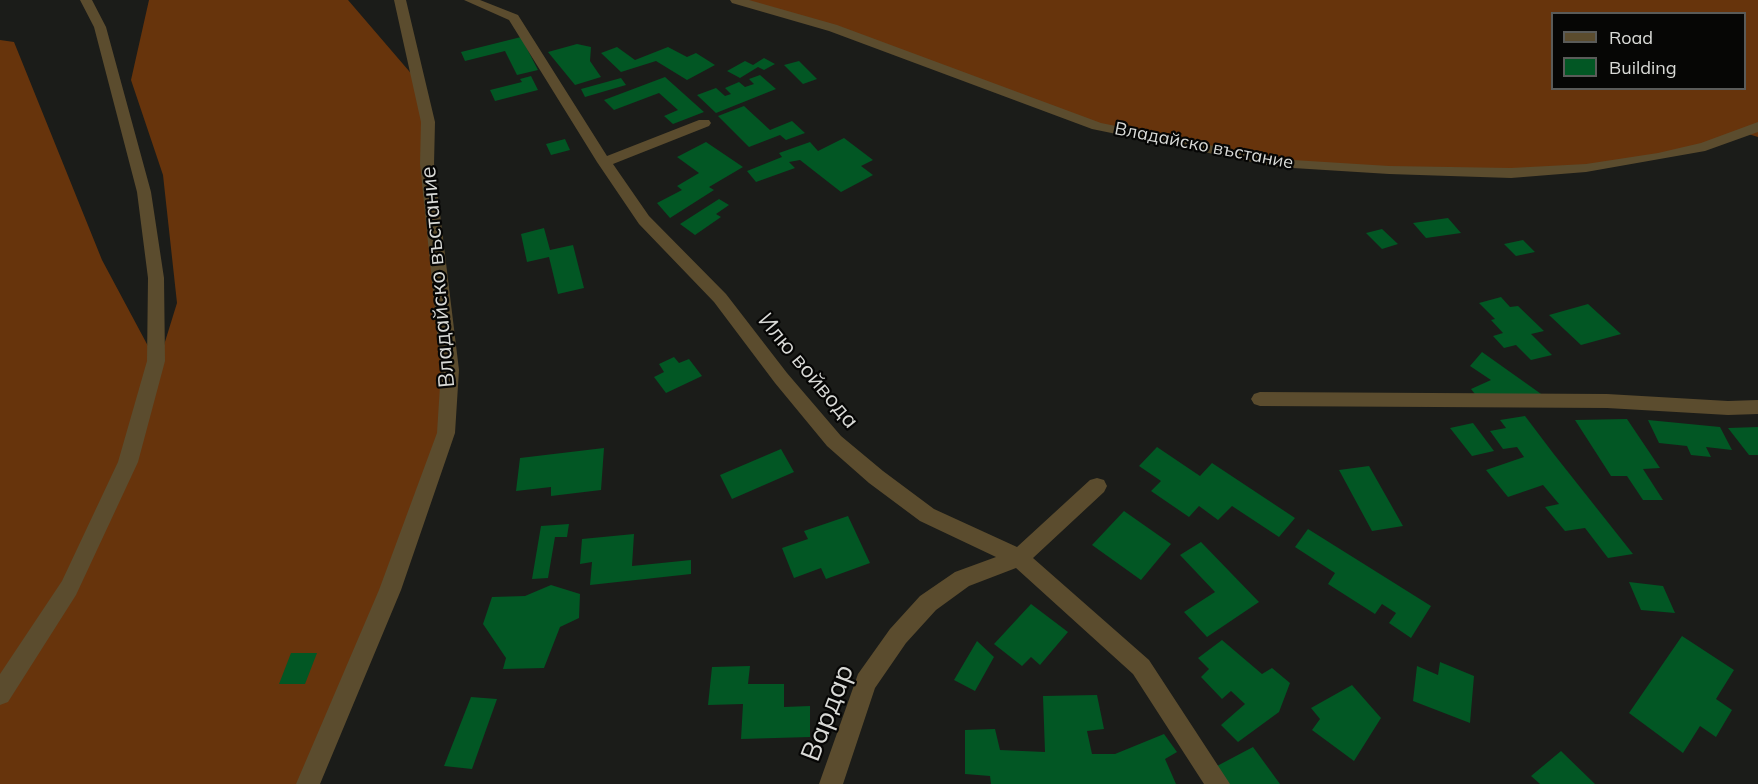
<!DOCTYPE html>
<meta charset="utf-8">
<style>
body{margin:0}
#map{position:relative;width:1758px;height:784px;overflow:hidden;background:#1b1c19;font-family:Mulish,sans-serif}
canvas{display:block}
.legend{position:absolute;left:1551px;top:12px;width:195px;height:78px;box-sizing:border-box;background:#060605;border:2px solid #5a5b59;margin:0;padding:8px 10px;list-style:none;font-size:18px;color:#d9dad7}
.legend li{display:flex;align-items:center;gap:12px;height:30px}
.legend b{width:30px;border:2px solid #5a5b59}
</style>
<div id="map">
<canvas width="1758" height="784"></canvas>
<ul class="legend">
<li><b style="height:8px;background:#5b4c2e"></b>Road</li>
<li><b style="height:16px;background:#025724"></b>Building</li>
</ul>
</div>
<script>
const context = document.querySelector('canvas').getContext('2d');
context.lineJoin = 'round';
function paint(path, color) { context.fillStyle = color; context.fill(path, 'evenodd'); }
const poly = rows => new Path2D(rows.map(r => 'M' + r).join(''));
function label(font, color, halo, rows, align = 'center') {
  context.font = font + ' Mulish,sans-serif'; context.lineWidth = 4.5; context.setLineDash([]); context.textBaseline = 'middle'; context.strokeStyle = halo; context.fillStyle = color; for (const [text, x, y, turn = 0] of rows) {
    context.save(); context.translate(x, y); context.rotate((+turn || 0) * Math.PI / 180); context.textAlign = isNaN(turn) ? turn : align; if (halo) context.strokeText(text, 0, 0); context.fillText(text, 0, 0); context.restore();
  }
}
const forest = poly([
 [149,0,348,0,421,85,446,433,308,784,0,784,0,40,14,42,102,260,156,361,138,429,177,303,163,175,131,80],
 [736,0,1758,0,1758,137,1745,133,1658,157,1511,173,1277,163,1097,126,833,28],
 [1552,14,1744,14,1744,88,1552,88]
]);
const building = poly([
 [521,37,538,70,517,75,505,51,465,61,461,52],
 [577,44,591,47,590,61,601,77,575,85,548,52],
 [617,47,635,60,668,47,687,57,696,53,715,65,687,80,656,61,621,72,601,53],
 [764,58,775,64,764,70,758,67,740,78,727,71,745,61,753,65],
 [799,61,817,79,803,84,784,65],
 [760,75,776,89,716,113,697,95,716,88,725,96,731,94,725,88,739,82,745,87,754,84,749,79],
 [531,76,538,90,495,101,490,90,522,82,520,79],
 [665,77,704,112,673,124,664,116,678,110,659,93,614,110,604,100],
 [621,78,626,85,585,97,581,89],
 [744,106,770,130,792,121,805,133,786,140,780,135,749,147,718,116],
 [844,138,873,160,861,166,873,175,841,192,800,160,789,162,795,168,756,182,747,171,782,157,779,153,810,142,818,151],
 [565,139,570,150,551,155,546,144],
 [706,142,743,167,709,187,714,190,670,218,657,203,682,190,677,186,699,173,677,157],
 [719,199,729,205,716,214,721,217,695,235,680,224],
 [1448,218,1461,233,1426,238,1413,223],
 [544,228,550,250,573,245,584,288,558,294,549,257,527,262,521,234],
 [1382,229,1398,244,1382,249,1366,233],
 [1523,240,1535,252,1516,256,1504,244],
 [1501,297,1510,307,1518,306,1544,331,1531,334,1552,355,1531,360,1516,345,1504,348,1493,336,1503,333,1491,320,1495,319,1479,303],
 [1588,304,1621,334,1581,345,1549,315],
 [1482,352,1544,396,1482,403,1471,389,1491,380,1470,366],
 [674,357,679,363,689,359,702,376,666,393,654,377,664,372,659,364],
 [1525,416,1553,453,1633,554,1608,558,1585,528,1565,531,1545,507,1559,504,1543,485,1508,497,1486,470,1524,457,1517,447,1503,449,1490,431,1506,428,1500,420],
 [1627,419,1660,468,1643,469,1663,500,1643,500,1627,476,1611,476,1575,420],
 [1648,420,1720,427,1732,450,1706,447,1711,457,1691,455,1687,446,1659,443],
 [1473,423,1494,451,1472,456,1450,428],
 [1758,427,1758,455,1749,455,1728,428],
 [1157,447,1200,476,1212,463,1295,518,1279,537,1232,506,1218,520,1199,506,1189,517,1151,491,1161,481,1139,466],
 [604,448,601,490,551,496,551,487,516,491,520,458],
 [781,449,794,472,732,499,720,475],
 [1369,466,1403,526,1372,531,1339,470],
 [1124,511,1171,544,1141,580,1092,545],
 [848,516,870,563,826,579,821,568,794,578,782,548,808,539,804,531],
 [569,524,567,537,555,537,548,578,532,579,541,526],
 [1308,529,1431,606,1411,638,1389,623,1396,613,1382,604,1375,614,1328,584,1335,573,1295,547],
 [634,534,632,566,691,560,691,574,590,585,592,562,580,564,582,539],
 [1201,542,1259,602,1207,637,1184,612,1215,592,1180,555],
 [1629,582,1663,586,1675,613,1641,610],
 [551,585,580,594,579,618,560,627,544,668,503,669,506,658,483,624,492,597,525,596],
 [1031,604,1068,632,1040,665,1031,657,1022,666,994,644],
 [1682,636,1734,670,1716,699,1732,710,1716,737,1700,726,1683,753,1629,713],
 [1222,640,1262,674,1272,668,1290,683,1279,712,1238,742,1221,725,1245,704,1231,691,1222,699,1201,677,1209,669,1198,658],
 [977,641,994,657,975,691,954,680],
 [291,653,317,653,305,684,279,684],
 [1440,662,1474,676,1470,723,1413,701,1417,666,1438,675],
 [750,666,748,684,784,684,784,707,810,706,810,737,741,739,743,704,708,705,712,667],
 [1352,685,1381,718,1354,761,1312,730,1320,719,1311,708],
 [1097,695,1104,729,1087,731,1092,754,1115,754,1164,734,1177,752,1165,759,1176,784,991,784,990,776,965,774,965,730,995,729,1000,750,1045,752,1043,696],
 [471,697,497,699,472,769,444,766],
 [1253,747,1280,784,1229,784,1217,766],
 [1561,751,1595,784,1540,784,1531,776]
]);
const minor = poly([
 [80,0,92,0,106,27,151,192,164,278,165,361,138,462,76,595,8,702,0,705,0,674,62,581,118,462,147,361,148,278,137,192,94,27,80,0],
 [394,0,406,0,435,122,434,164,459,370,455,433,401,590,320,784,296,784,379,590,437,433,441,370,420,164,421,122,394,0],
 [464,0,480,0,518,15,607,156,699,120,709,120,711,123,709,126,613,164,649,216,726,294,787,373,841,436,883,471,934,509,1017,547,1090,480,1097,478,1104,480,1107,486,1104,492,1033,558,1149,660,1230,784,1204,784,1133,674,1016,568,969,586,936,610,906,643,875,688,843,784,819,784,858,674,890,629,920,596,955,572,996,557,920,521,869,483,827,446,775,383,714,302,639,224,597,162,509,20,464,0],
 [730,0,749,0,837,25,1101,123,1277,159,1389,166,1511,168,1586,164,1658,153,1701,143,1758,122,1758,132,1705,151,1586,172,1511,178,1389,174,1277,167,1092,129,829,31,732,3,730,0],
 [1260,392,1607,394,1728,401,1758,400,1758,414,1728,415,1607,408,1260,406,1254,404,1251,399,1254,394,1260,392]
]);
const farStreetnames = [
 ["Владайско въстание",1204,146,11]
];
const streetNames = [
 ["Владайско въстание",438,277,-95],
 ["Илю войвода",808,371,50]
];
const nearStreetnames = [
 ["Вардар",828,713,-69]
];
paint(forest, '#67340c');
paint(building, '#025724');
paint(minor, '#5b4c2e');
label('18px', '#d9dad7', '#060605', farStreetnames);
label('22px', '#d9dad7', '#060605', streetNames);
label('27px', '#d9dad7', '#060605', nearStreetnames);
</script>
